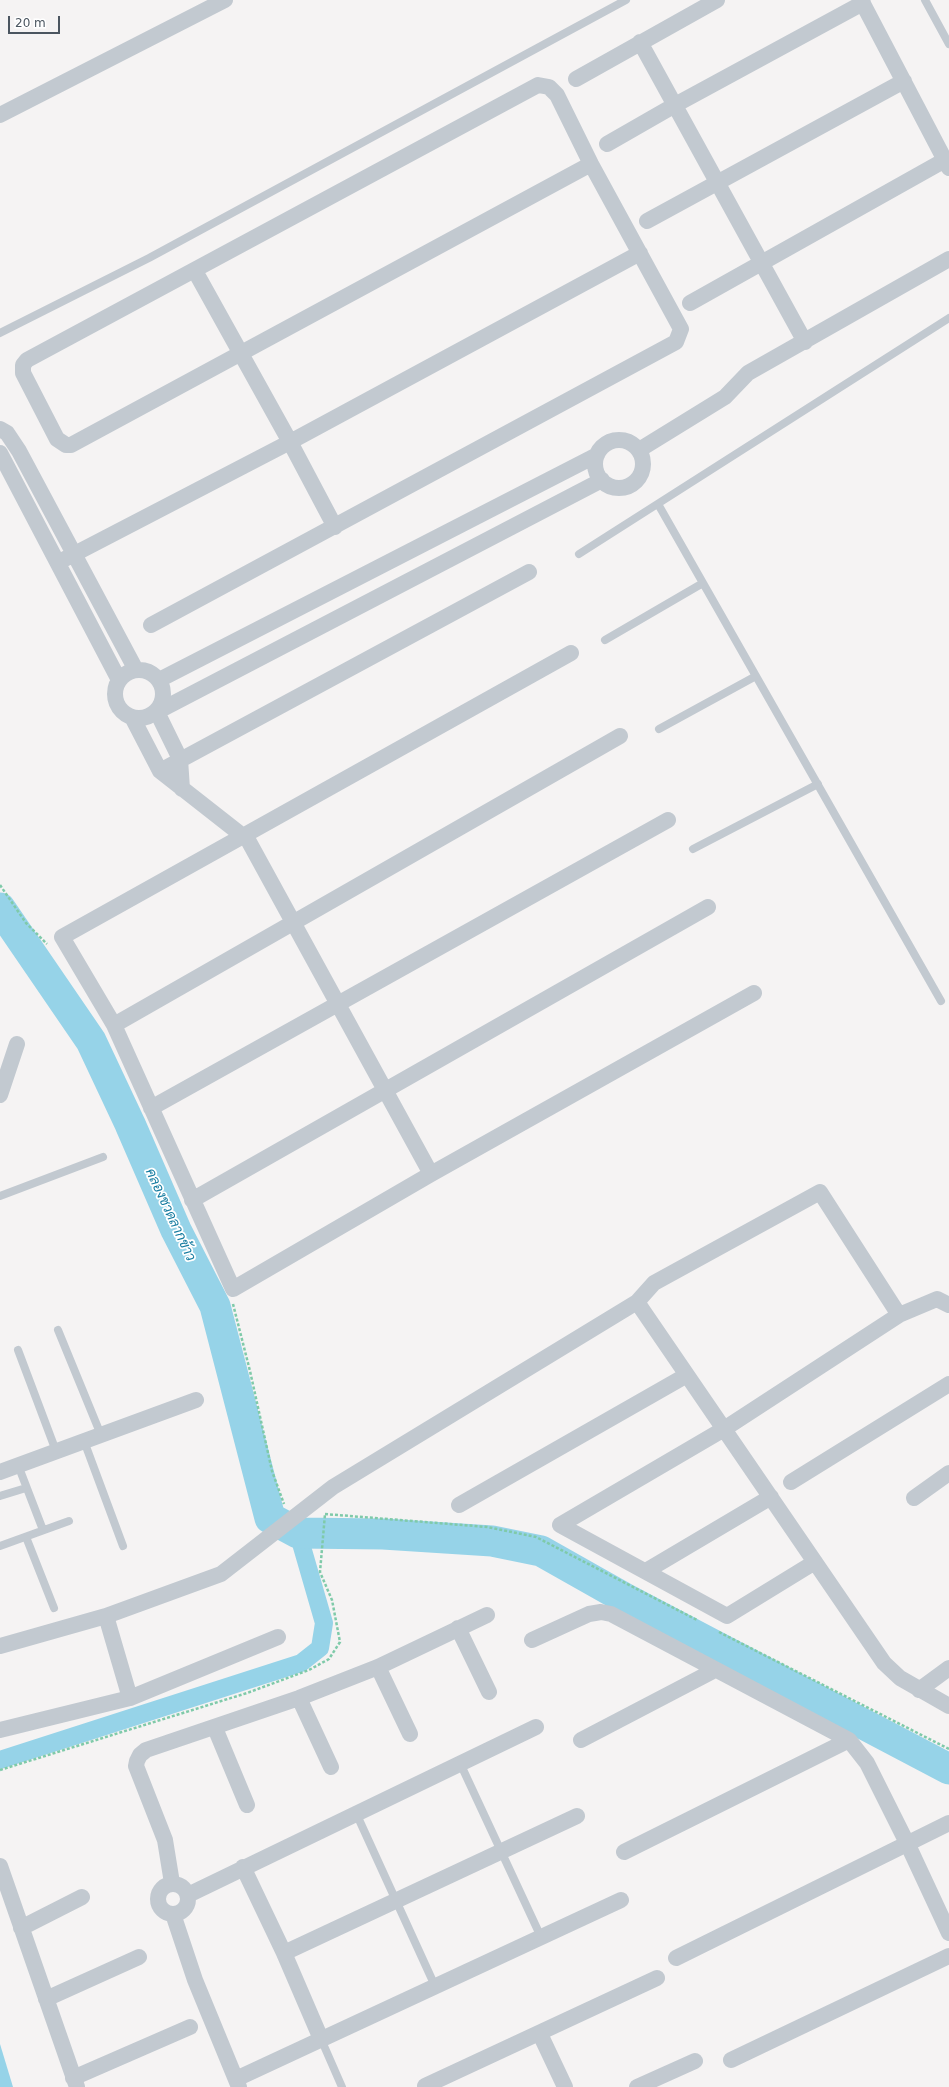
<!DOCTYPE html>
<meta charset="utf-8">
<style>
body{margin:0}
#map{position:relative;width:949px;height:2087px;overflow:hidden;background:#f5f3f3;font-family:"DejaVu Sans",sans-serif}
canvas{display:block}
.scale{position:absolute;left:8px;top:16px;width:52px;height:18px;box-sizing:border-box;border:2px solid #4b555f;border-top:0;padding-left:5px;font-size:12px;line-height:14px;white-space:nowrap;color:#4b555f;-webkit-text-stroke:3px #fff;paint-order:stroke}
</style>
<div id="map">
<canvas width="949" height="2087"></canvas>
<div class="scale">20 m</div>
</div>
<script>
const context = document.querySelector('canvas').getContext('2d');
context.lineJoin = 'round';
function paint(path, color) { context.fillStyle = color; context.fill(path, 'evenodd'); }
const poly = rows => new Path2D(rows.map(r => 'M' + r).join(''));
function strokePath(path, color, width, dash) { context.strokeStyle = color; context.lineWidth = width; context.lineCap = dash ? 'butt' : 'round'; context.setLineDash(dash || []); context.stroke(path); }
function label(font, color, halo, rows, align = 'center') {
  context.font = font + ' "DejaVu Sans",Sarabun,sans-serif'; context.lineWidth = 3.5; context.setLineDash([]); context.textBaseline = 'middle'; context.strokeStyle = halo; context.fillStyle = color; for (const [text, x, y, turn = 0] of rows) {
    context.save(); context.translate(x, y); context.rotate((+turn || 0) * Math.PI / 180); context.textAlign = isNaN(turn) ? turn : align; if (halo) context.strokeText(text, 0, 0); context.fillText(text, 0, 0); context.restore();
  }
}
const water = poly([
 [0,2044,13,2087,0,2087]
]);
const canal = poly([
 [0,1760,301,1663,320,1648,324,1623,298,1533]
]);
const river = poly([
 [0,908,91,1041,130,1124,176,1230,215,1306,270,1518,298,1533,383,1534,492,1541,541,1551,626,1599,949,1769]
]);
const path = poly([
 [0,885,26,923,47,944],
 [233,1304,250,1371,272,1471,284,1504],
 [325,1514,487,1527,536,1537,697,1620],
 [719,1632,949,1749],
 [0,1770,247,1693,309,1670,329,1659,340,1642,332,1600,320,1572,325,1514]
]);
const lane = poly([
 [925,0,949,44],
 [0,333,149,258,626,0],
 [658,504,941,1001],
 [579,554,949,318],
 [605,640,703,583],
 [659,729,756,676],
 [693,849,818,784],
 [0,1196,103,1157],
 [58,1330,101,1435],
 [18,1350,56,1451],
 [84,1441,123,1546],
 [18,1465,43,1530],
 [0,1496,26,1488],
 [26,1537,54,1608],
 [0,1546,69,1521],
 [460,1763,541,1937],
 [356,1813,435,1986],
 [321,2039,342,2087]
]);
const street = poly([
 [861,0,949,168],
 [640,42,805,342],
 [576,79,717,0],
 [0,115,225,0],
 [607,144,675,105,863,3],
 [647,221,904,81],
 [195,271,290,442,335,527],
 [690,303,945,160],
 [0,429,7,433,19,451,136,670],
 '595 464a24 24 0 1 1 48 0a24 24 0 1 1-48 0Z',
 [639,450,725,397,748,373,949,259],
 [0,453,119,680],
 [59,562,290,442,640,253],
 [151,625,676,342,681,329,591,164,557,95,549,87,538,85,27,360,23,365,23,373,57,439,66,445,71,445,591,164],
 [571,653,62,937,114,1025,233,1289,431,1174,754,993],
 '115 694a24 24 0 1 1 48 0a24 24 0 1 1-48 0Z',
 [159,680,597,455],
 [157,712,180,759,182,789],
 [151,715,602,480],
 [132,717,160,771,248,840,431,1174],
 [160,771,529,572],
 [114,1025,620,736],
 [0,1095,17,1044],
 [151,1108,668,820],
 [192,1200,708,907],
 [637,1302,654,1283,820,1192,899,1315,937,1299,949,1305],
 [0,1472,196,1400],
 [791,1482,949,1384],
 [914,1498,949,1473],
 [459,1505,687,1375],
 [815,1562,727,1616,560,1525,724,1429,899,1315],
 [646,1571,771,1497],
 [106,1616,130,1698],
 [458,1628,489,1692],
 [532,1640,589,1614,601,1612,611,1614,849,1740,867,1763,908,1845,949,1933],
 [0,1646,106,1616,221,1574,333,1487,637,1302,884,1663,900,1678,949,1706],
 [378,1667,410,1734],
 [919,1690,949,1668],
 [299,1698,331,1767],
 [215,1728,247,1805],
 [0,1730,130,1698,278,1637],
 [581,1740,715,1670],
 [624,1852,849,1740],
 [0,1866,77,2087],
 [243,1867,284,1953,321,2039],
 [172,1883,165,1840,136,1766,137,1761,140,1755,146,1750,299,1698,378,1667,487,1615],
 '158 1899a15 15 0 1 1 30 0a15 15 0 1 1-30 0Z',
 [188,1895,536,1727],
 [173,1914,195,1980,239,2087],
 [21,1928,82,1897],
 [284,1953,577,1816],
 [676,1958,949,1823],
 [46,1999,139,1957],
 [540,2034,565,2087],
 [731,2060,949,1956],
 [73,2078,190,2027],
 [236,2079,621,1900],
 [425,2086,657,1978],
 [637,2087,695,2061]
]);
const waterNames = [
 ["คลองชวดลากข้าว",170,1215,65]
];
paint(water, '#96d3e8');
strokePath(canal, '#96d3e8', 18);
strokePath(river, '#96d3e8', 31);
strokePath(path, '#7fcaa9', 2.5, [3, 2]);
strokePath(lane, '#c2c9d0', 8);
strokePath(street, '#c2c9d0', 16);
label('italic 14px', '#167ca0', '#fff', waterNames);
</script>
